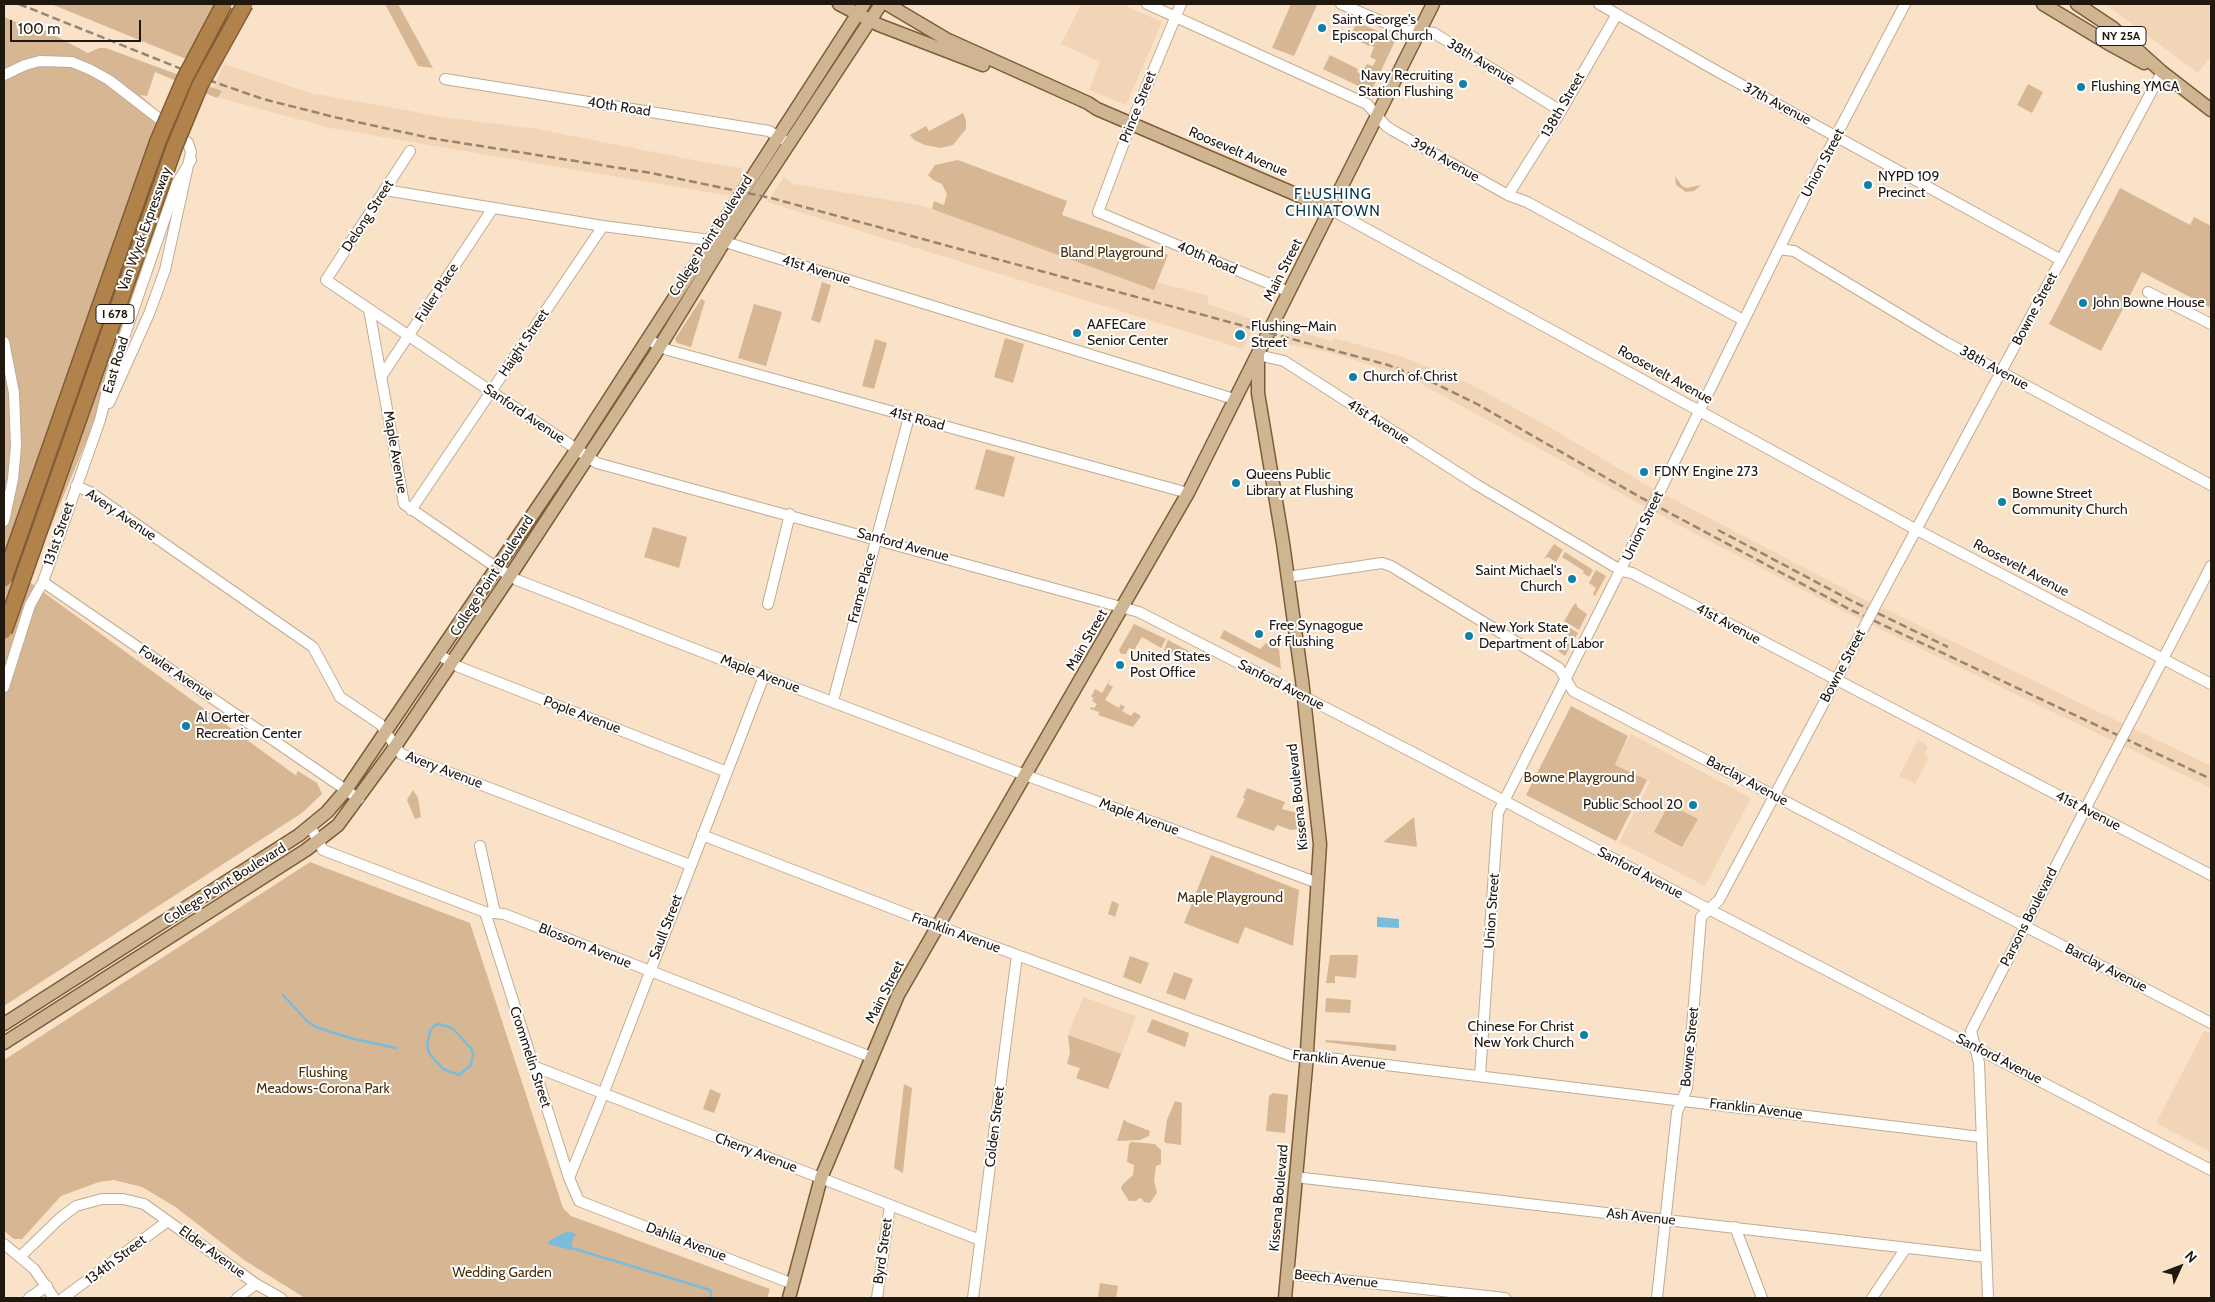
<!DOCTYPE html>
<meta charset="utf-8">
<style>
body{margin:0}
#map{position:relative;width:2215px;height:1302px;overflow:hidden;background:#f9e2c8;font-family:Cabin,sans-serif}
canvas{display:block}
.frame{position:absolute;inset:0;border:5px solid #20170e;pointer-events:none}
.north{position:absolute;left:2155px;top:1242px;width:50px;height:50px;-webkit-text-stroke:4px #fff;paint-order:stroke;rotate:47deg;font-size:14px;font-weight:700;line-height:20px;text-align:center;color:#20170e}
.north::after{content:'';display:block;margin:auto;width:18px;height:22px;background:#20170e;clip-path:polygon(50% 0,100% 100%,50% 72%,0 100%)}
.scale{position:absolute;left:10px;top:20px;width:131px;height:22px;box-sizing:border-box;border:2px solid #20170e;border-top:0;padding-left:6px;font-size:15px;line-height:18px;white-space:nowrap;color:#20170e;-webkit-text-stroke:4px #fff;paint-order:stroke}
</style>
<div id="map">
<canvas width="2215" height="1302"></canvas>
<div class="frame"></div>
<div class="north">N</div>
<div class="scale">100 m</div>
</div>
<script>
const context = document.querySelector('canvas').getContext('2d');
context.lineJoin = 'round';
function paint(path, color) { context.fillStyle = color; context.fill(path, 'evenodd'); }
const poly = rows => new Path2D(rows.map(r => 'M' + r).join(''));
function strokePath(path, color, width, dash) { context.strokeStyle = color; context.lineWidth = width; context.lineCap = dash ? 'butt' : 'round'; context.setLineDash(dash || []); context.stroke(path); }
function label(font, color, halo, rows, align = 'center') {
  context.font = font + ' Cabin,sans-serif'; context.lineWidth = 4; context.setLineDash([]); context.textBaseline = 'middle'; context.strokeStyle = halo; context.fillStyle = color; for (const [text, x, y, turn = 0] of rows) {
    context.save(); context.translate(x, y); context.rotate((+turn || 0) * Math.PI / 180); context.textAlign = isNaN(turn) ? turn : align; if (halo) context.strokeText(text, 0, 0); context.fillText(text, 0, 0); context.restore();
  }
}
const built = poly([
 [1081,4,1122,4,1162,22,1126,105,1089,90,1100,62,1061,44],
 [2105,4,2211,4,2211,56,2198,73],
 [224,64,310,93,443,117,537,129,699,161,742,168,744,176,730,196,330,128,210,95],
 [784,177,793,184,924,206,1153,290,1157,282,1209,296,1207,304,1257,321,1243,349,767,202],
 [1293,330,1332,341,1334,338,1406,358,1468,383,1544,424,1650,487,1860,597,2211,766,2211,788,1851,615,1662,516,1407,376,1328,352,1286,344],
 [1631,734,1751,798,1705,886,1619,842,1650,782,1615,765],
 [1918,740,1928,746,1924,755,1929,758,1915,784,1899,776],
 [1083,997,1136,1016,1108,1089,1076,1078,1080,1068,1067,1064,1070,1053,1068,1035],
 [2204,1031,2211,1034,2211,1152,2156,1123]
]);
const green = poly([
 [51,4,221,4,186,59],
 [385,4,398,4,433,68,418,66],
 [1291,4,1317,5,1294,56,1272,48],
 [4,17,18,23,37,26,88,53,99,48,106,48,222,91,217,98,155,72,147,96,140,95,156,109,171,183,94,423,28,581,298,777,296,774,298,771,317,783,322,794,302,813,4,1006],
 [1357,22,1396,39,1371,92,1323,69,1330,55,1358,69,1357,72,1361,74,1367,64,1373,66,1376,60,1370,57,1374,47,1370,45,1369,46,1345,35,1347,32,1351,34],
 [2028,84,2043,92,2032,113,2017,105],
 [963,113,966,120,966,129,953,145,941,148,925,145,914,140,910,135,926,126,929,131],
 [958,160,1067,201,1062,215,1127,238,1168,255,1154,290,932,209,934,201,944,205,947,194,942,184,933,180,928,175,935,165],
 [1675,176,1682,186,1687,188,1701,185,1694,191,1686,192,1676,185],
 [2120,188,2190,225,2194,217,2211,226,2211,308,2142,272,2101,351,2049,324],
 [822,282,831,285,820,323,811,320],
 [701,299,705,301,691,347,677,343,675,339],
 [754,304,782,312,766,366,738,358],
 [1005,338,1024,344,1013,383,994,377],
 [875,339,887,343,874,389,862,386],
 [986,449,1015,457,1004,497,975,489],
 [653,527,687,537,679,568,644,557],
 [1554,544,1563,550,1556,562,1548,557,1544,559],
 [1565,552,1593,570,1589,577,1583,573,1584,571,1562,557],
 [1596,570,1606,576,1595,596,1593,594,1596,588,1589,583],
 [1575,603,1577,605,1577,607,1587,614,1579,630,1564,621],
 [1134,624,1166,639,1161,648,1142,637,1134,650,1129,648,1126,654,1121,654,1119,650],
 [1566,625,1578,633,1565,656,1553,647,1558,639,1565,643,1570,636,1562,631],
 [1224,630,1260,649,1266,643,1279,649,1281,669,1220,638],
 [1168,640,1198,656,1193,664,1164,650],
 [1112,676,1108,684,1113,687,1105,700,1119,708,1121,704,1125,707,1122,711,1131,716,1134,712,1141,716,1133,727,1098,715,1099,712,1090,709,1091,707,1094,708,1097,704,1092,701,1094,698,1091,697,1095,689,1102,693],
 [1571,706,1628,736,1615,765,1647,780,1616,841,1526,795],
 [1247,788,1285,802,1282,809,1298,813,1301,829,1291,830,1277,825,1274,831,1236,817,1245,799,1243,798],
 [413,790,418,798,421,817,415,819,407,800],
 [1669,804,1698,819,1682,847,1654,832],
 [1414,817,1417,847,1383,842],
 [1211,855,1299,890,1293,946,1245,927,1238,944,1184,923],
 [310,862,470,923,563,1208,571,1216,770,1289,767,1298,305,1298,244,1260,174,1206,142,1187,114,1180,99,1182,61,1196,22,1239,14,1239,4,1231,4,1060],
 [1112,901,1119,904,1115,917,1108,914],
 [1330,955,1358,955,1356,978,1335,976,1335,983,1326,983],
 [1130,956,1149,963,1141,984,1123,977],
 [1174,972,1193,979,1185,1000,1166,993],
 [1326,998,1351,1000,1350,1013,1325,1012],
 [1152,1019,1189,1033,1185,1047,1147,1032],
 [1068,1035,1121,1054,1108,1089,1076,1078,1080,1068,1067,1064,1070,1053],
 [1326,1040,1396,1045,1396,1051,1325,1042],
 [904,1084,912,1088,903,1173,894,1168],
 [710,1089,721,1094,714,1113,703,1109],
 [1273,1093,1288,1095,1285,1133,1266,1131,1269,1096],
 [1175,1101,1182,1103,1181,1145,1166,1143,1164,1141,1167,1120],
 [1124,1119,1127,1122,1150,1131,1149,1136,1140,1140,1117,1141],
 [1131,1142,1155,1144,1161,1150,1161,1164,1156,1166,1154,1181,1157,1193,1150,1203,1144,1202,1142,1199,1139,1198,1136,1201,1129,1201,1121,1189,1122,1185,1133,1175,1134,1165,1127,1162,1129,1144],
 [1100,1283,1118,1286,1116,1298,1098,1298]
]);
const water = poly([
 [1377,917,1399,919,1399,928,1377,927],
 [568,1231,576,1234,573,1238,571,1250,548,1244,550,1240]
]);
const stream = poly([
 [283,995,307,1021,316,1027,350,1038,396,1048],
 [439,1024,452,1028,471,1048,473,1054,471,1065,459,1075,443,1069,429,1053,427,1045,430,1031,435,1025,439,1024],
 [572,1248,710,1290,712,1298]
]);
const minor = poly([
 [1147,4,1367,104,1386,126,1392,130,1508,195,1527,202,1743,320],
 [1181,4,1131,124,1098,212,1289,292],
 [1341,4,1402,30,1434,33,1561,111],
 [1599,4,1722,74,2061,260],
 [4,75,25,65,40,61,72,62,91,70,109,80,175,131,188,143,191,152,165,270,149,314,109,403],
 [445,79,769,131,784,140],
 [410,151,326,280,597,463,1139,612,1412,752,1697,903,2211,1170],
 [385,190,603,226,725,242,1234,399],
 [1508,195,1561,111,1617,14],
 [1330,209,1917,530,2211,684],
 [1779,249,1794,251,1945,342,2211,485],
 [2148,292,2211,324],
 [369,309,404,504,497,568,517,580,764,676,1025,775,1318,883],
 [647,339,668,350,1188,493],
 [4,342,14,393,16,446,13,479,4,521],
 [1258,355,1284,361,1477,485,1622,571,1632,573,2211,875],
 [381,377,493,208],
 [76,486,90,492,313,647,340,697,380,724,401,754,690,865],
 [1661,489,1812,182,1905,4],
 [411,510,603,226],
 [1287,577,1382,563,1391,566,1559,668,1573,691,2211,1023],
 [43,582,359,799],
 [1880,597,2162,72],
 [768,604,790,514],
 [438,654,459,667,727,772],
 [4,687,30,605,43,582,100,420,111,375,177,183,191,160],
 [833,701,909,417],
 [2132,719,2211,566],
 [310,826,323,850,485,912,504,914,871,1057],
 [702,835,938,926,1292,1056,1320,1057,1981,1137],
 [480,846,495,913],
 [485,912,569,1178,579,1201,793,1284],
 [533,1066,980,1240],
 [1480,1076,1498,813,1647,517],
 [1295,1177,1986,1257],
 [569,1178,600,1102,764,676],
 [1735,1227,1762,1298],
 [4,1244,34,1269,54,1298],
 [21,1256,59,1219,76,1206,102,1199,123,1199,144,1204,256,1284,281,1298],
 [1287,1274,1505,1298],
 [29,1298,47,1286],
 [63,1298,168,1221],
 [237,1298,256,1284],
 [877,1298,890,1205],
 [973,1298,1017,955],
 [1657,1298,1677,1112,1687,1088,1701,917,1719,900,1861,633],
 [1872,1298,1906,1248],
 [1988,1298,1979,1063,1971,1031,2111,759]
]);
const major = poly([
 [839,4,879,25,983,65],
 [887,4,946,39,1088,103,1097,109,1330,209],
 [2043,4,2111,45,2144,63],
 [2077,4,2113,28,2162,72,2211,110],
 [1258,357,1258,393,1283,543,1302,680,1320,844,1306,1067,1285,1298],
 [4,1024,299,835,327,812,346,790,571,458,864,4],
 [4,1043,306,850,338,825,390,754,510,576,654,356,719,250,881,4],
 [789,1298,821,1178,898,995,1188,493,1433,4]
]);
const rail = poly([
 [19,4,214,82,263,99,334,117,430,138,651,173,771,198,1388,365,1430,381,1477,404,1640,497,1849,609,2211,779],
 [1718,530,1852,601,1948,647]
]);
const minorBridge = poly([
 [1647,517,1661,489],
 [1861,633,1880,597],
 [2111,759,2132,719]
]);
const highwayBridge = poly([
 [4,579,158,141,185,78,224,4],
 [4,631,174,148,200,85,245,4]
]);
const markers = [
 [1322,28,5,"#0f80a7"],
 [1463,84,5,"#0f80a7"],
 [2081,87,5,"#0f80a7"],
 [1868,185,5,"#0f80a7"],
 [2083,303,5,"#0f80a7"],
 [1077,333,5,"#0f80a7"],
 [1240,335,6,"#0f80a7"],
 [1353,377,5,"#0f80a7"],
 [1644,472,5,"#0f80a7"],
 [1236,483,5,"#0f80a7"],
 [2002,502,5,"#0f80a7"],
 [1572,579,5,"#0f80a7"],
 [1259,634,5,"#0f80a7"],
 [1469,636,5,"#0f80a7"],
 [1120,665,5,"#0f80a7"],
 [186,726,5,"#0f80a7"],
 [1693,805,5,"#0f80a7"],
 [1584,1035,5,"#0f80a7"]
];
const shields = [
 [2121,36,50],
 [115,314,38]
];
const shieldNames = [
 ["NY 25A",2121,36],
 ["I 678",115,314]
];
const poiNames = [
 ["Saint George's",1332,20],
 ["Episcopal Church",1332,36],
 ["Navy Recruiting",1453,76,"right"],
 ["Station Flushing",1453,92,"right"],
 ["Flushing YMCA",2091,87],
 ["NYPD 109",1878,177],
 ["Precinct",1878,193],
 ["John Bowne House",2093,303],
 ["AAFECare",1087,325],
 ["Senior Center",1087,341],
 ["Flushing–Main",1251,327],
 ["Street",1251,343],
 ["Church of Christ",1363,377],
 ["FDNY Engine 273",1654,472],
 ["Queens Public",1246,475],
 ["Library at Flushing",1246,491],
 ["Bowne Street",2012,494],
 ["Community Church",2012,510],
 ["Saint Michael's",1562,571,"right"],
 ["Church",1562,587,"right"],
 ["Free Synagogue",1269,626],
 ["of Flushing",1269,642],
 ["New York State",1479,628],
 ["Department of Labor",1479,644],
 ["United States",1130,657],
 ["Post Office",1130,673],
 ["Al Oerter",196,718],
 ["Recreation Center",196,734],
 ["Public School 20",1683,805,"right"],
 ["Chinese For Christ",1574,1027,"right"],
 ["New York Church",1574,1043,"right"]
];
const streetNames = [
 ["38th Avenue",1481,62,31],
 ["37th Avenue",1777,104,28],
 ["138th Street",1563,105,-60],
 ["40th Road",619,107,9],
 ["Prince Street",1138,107,-68],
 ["Roosevelt Avenue",1238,152,23],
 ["39th Avenue",1445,160,29],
 ["Union Street",1823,163,-62],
 ["Delong Street",368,216,-57],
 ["Van Wyck Expressway",145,229,-70],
 ["College Point Boulevard",711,236,-57],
 ["40th Road",1207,258,23],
 ["41st Avenue",816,270,17],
 ["Main Street",1283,270,-63],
 ["Fuller Place",437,293,-57],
 ["Bowne Street",2035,309,-62],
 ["Haight Street",524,343,-56],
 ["East Road",116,365,-73],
 ["38th Avenue",1994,368,29],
 ["Roosevelt Avenue",1665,375,29],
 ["Sanford Avenue",524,414,34],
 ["41st Road",917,419,15],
 ["41st Avenue",1378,422,33],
 ["Maple Avenue",395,452,80],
 ["Avery Avenue",121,515,34],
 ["Union Street",1643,526,-64],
 ["131st Street",59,534,-71],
 ["Sanford Avenue",903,545,15],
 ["Roosevelt Avenue",2021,568,28],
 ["College Point Boulevard",492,576,-57],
 ["Frame Place",862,588,-75],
 ["41st Avenue",1728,624,28],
 ["Main Street",1087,640,-60],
 ["Bowne Street",1843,666,-62],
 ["Fowler Avenue",176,673,34],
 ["Maple Avenue",760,674,21],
 ["Sanford Avenue",1281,685,27],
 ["Pople Avenue",582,715,21],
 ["Avery Avenue",444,770,21],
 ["Barclay Avenue",1747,781,28],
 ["Kissena Boulevard",1298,797,-96],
 ["41st Avenue",2088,811,27],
 ["Maple Avenue",1139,817,20],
 ["Sanford Avenue",1640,873,28],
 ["College Point Boulevard",225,884,-32],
 ["Union Street",1492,911,-86],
 ["Parsons Boulevard",2029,917,-63],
 ["Saull Street",666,927,-69],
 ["Franklin Avenue",956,933,20],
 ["Blossom Avenue",585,946,22],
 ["Barclay Avenue",2106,968,27],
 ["Main Street",885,992,-63],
 ["Bowne Street",1690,1047,-84],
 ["Crommelin Street",530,1057,72],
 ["Sanford Avenue",1999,1059,27],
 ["Franklin Avenue",1339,1060,6],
 ["Franklin Avenue",1756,1109,7],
 ["Colden Street",995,1127,-83],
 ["Cherry Avenue",756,1153,21],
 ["Kissena Boulevard",1279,1198,-85],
 ["Ash Avenue",1641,1217,6],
 ["Dahlia Avenue",686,1242,21],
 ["Byrd Street",883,1251,-82],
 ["Elder Avenue",212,1252,36],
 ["134th Street",116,1260,-37],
 ["Beech Avenue",1336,1279,6]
];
const parkNames = [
 ["Bland Playground",1112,253],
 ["Bowne Playground",1579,778],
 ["Maple Playground",1230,898],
 ["Flushing",323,1073],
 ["Meadows-Corona Park",323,1089],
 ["Wedding Garden",502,1273]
];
const neighbourhoodNames = [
 ["FLUSHING",1333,195],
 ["CHINATOWN",1333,212]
];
paint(built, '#f1d5b6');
paint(green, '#d7b793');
paint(water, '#79bcdb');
strokePath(stream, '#79bcdb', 2.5);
strokePath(minor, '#c1ab92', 12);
strokePath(major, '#7e5d36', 15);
strokePath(minor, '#fff', 10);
strokePath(major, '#d0b593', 12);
strokePath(rail, '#968573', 2.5, [8, 4]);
strokePath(minorBridge, '#c1ab92', 12, []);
strokePath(highwayBridge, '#7e5d36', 18, []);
strokePath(minorBridge, '#fff', 10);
strokePath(highwayBridge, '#b1834b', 15);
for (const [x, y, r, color] of markers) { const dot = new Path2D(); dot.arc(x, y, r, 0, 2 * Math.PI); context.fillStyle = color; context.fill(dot); strokePath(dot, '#fff', 2); }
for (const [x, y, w] of shields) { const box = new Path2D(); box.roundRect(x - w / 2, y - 9.5, w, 19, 4); context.fillStyle = '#fff'; context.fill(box); strokePath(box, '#20170e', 1); }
label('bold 12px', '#20170e', null, shieldNames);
label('14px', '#20170e', '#fff', poiNames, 'left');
label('14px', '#20170e', '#fff', streetNames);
label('14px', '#492d04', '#fff', parkNames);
context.letterSpacing = '1px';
label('15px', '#03364a', '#fff', neighbourhoodNames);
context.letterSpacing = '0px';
</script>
